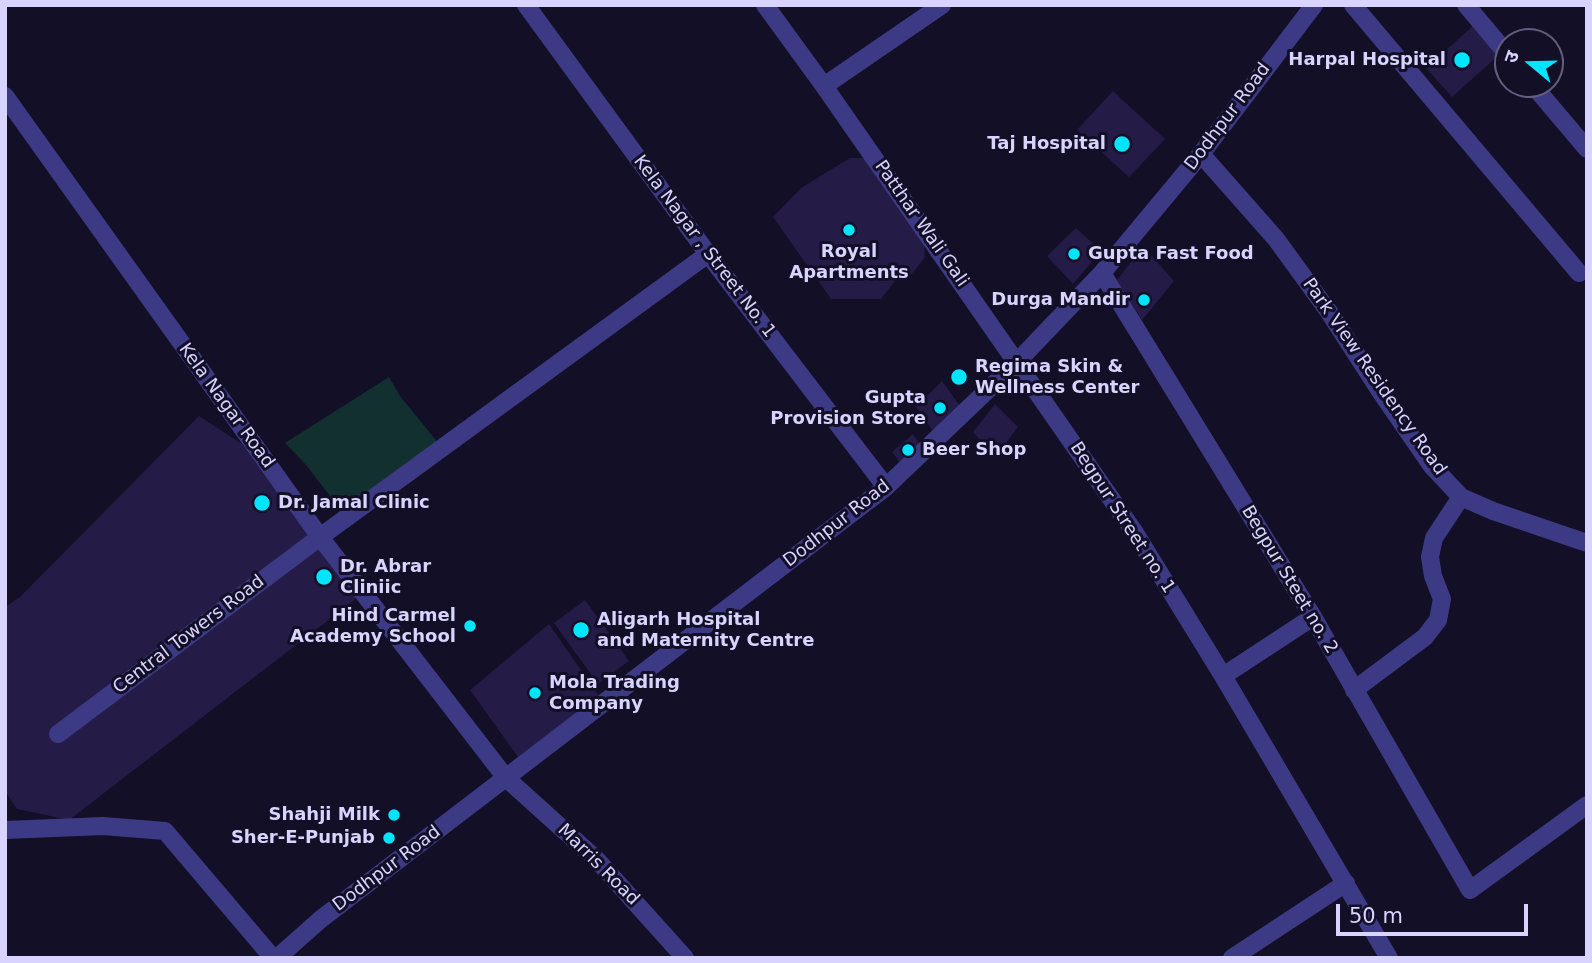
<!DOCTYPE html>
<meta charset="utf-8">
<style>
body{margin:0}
#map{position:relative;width:1592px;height:963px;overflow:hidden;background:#130f26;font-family:"DejaVu Sans","Noto Sans Devanagari",sans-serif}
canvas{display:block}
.frame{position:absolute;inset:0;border:7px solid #d9d4ff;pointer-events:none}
.north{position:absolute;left:1494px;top:28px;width:70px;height:70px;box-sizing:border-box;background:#130f26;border:2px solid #625e7d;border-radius:50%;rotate:289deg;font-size:19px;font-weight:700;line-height:28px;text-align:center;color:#d9d4ff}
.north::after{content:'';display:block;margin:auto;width:24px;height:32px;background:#00e5ff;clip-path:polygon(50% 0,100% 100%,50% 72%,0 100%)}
.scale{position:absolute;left:1336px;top:904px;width:192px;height:32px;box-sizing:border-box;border:4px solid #d9d4ff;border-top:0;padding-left:9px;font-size:21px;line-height:24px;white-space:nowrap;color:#d9d4ff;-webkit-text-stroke:5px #130f26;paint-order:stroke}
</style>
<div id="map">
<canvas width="1592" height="963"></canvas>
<div class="frame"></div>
<div class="north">उ</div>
<div class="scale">50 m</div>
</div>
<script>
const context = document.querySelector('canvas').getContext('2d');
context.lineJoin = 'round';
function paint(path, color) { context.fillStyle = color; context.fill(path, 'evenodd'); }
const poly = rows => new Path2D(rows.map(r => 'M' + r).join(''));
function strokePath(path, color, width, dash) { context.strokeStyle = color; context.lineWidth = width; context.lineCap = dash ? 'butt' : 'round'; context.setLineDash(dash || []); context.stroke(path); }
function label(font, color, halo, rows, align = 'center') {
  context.font = font + ' "DejaVu Sans",sans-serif'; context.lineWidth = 6; context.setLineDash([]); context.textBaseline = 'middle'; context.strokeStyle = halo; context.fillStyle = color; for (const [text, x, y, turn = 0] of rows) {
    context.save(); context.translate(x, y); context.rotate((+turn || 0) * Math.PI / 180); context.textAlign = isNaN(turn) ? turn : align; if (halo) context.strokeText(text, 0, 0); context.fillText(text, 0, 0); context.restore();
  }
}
const green = poly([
 [389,377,400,396,439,444,343,513,306,465,285,443]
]);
const building = poly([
 [1474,25,1500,54,1452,97,1426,68],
 [1113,91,1165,139,1129,177,1077,130],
 [850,158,866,158,924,244,925,257,911,275,895,281,881,299,831,299,773,217,801,188],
 [1076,228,1101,251,1073,284,1047,256],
 [1143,246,1174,281,1142,320,1117,280],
 [942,381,963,410,935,434,916,407],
 [995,404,1018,427,995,458,973,432],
 [199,416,242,444,258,465,261,463,357,598,69,820,17,809,5,791,5,607,20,597],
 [913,434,923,449,902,465,892,452],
 [585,600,629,661,598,684,554,623],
 [549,624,599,696,518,757,470,690]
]);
const minor = poly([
 [526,5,708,254,886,487],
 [765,5,824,86,1135,533,1223,676],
 [1353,5,1579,273],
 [1466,5,1508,55],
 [1532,84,1587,149],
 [824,86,942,5],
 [5,96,320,537,506,778,597,860,685,958],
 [1201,154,1276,239,1329,312,1382,394,1431,465,1461,497,1493,511,1587,543],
 [1102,273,1313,617,1470,890,1587,805],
 [1313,617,1223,676,1389,958],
 [1354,690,1425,637,1438,620,1442,599,1433,576,1430,557,1434,538,1461,497],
 [58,734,320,537,708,254],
 [5,830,103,826,165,831,273,958],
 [277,958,321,919,886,487,1017,362,1102,273,1201,154,1314,5],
 [1232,958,1346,883]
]);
const markers = [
 [1462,60,9,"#00e5ff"],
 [1122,144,9,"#00e5ff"],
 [849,230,7,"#00e5ff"],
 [1074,254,7,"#00e5ff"],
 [1144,300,7,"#00e5ff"],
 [959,377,9,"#00e5ff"],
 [940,408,7,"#00e5ff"],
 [908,450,7,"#00e5ff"],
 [262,503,9,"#00e5ff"],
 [324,577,9,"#00e5ff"],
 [470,626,7,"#00e5ff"],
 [581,630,9,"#00e5ff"],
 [535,693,7,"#00e5ff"],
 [394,815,7,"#00e5ff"],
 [389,838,7,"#00e5ff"]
];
const poiNames = [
 ["Harpal Hospital",1446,60],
 ["Taj Hospital",1106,144],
 ["Royal",849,252,"center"],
 ["Apartments",849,273,"center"],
 ["Gupta Fast Food",1088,254,"left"],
 ["Durga Mandir",1130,300],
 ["Regima Skin &",975,367,"left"],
 ["Wellness Center",975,388,"left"],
 ["Gupta",926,398],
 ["Provision Store",926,419],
 ["Beer Shop",922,450,"left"],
 ["Dr. Jamal Clinic",278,503,"left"],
 ["Dr. Abrar",340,567,"left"],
 ["Cliniic",340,588,"left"],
 ["Hind Carmel",456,616],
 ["Academy School",456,637],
 ["Aligarh Hospital",597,620,"left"],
 ["and Maternity Centre",597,641,"left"],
 ["Mola Trading",549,683,"left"],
 ["Company",549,704,"left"],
 ["Shahji Milk",380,815],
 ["Sher-E-Punjab",375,838]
];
const streetNames = [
 ["Dodhpur Road",1228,117,-53],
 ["Patthar Wali Gali",921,224,55],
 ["Kela Nagar , Street No. 1",704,247,53],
 ["Park View Residency Road",1374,377,55],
 ["Kela Nagar Road",226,406,54],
 ["Begpur Street no. 1",1122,518,57],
 ["Dodhpur Road",837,524,-38],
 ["Begpur Steet no. 2",1289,580,59],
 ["Central Towers Road",189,635,-37],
 ["Marris Road",598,865,45],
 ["Dodhpur Road",387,869,-37]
];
paint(green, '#12302f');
paint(building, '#241b47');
strokePath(minor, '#3d3a85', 18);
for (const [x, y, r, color] of markers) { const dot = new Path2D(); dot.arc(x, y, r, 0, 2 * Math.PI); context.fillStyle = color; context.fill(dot); strokePath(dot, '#130f26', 2.5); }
label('bold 18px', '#d9d4ff', '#130f26', poiNames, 'right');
label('18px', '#d9d4ff', '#130f26', streetNames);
</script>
